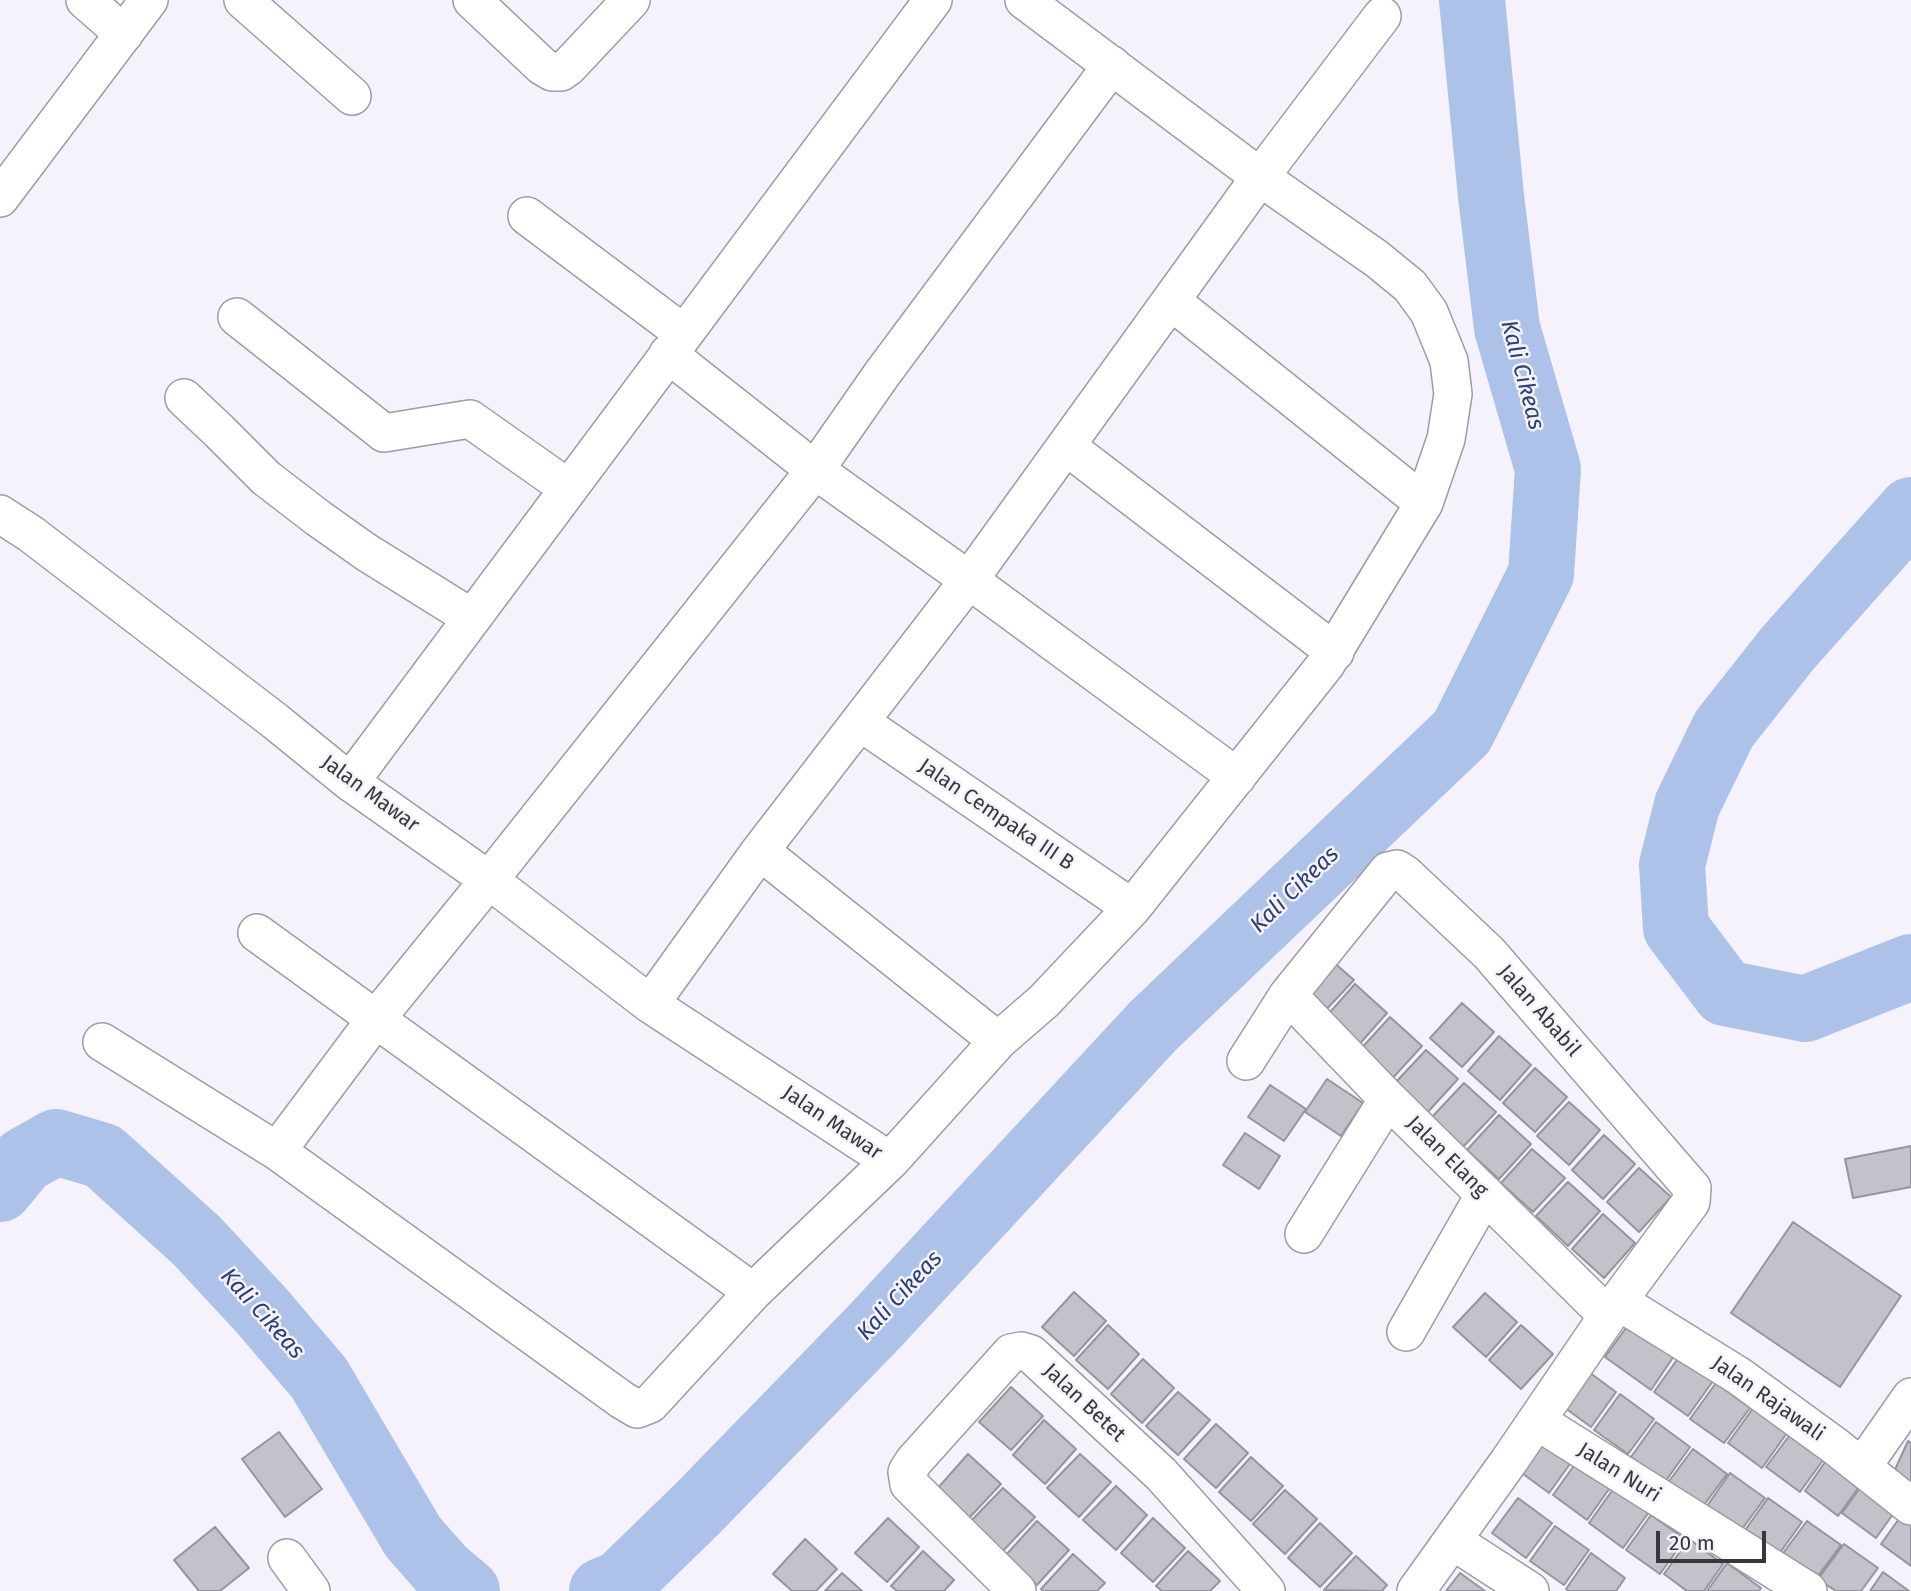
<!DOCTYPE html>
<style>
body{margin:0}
#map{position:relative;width:1911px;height:1591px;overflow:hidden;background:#f6f2fc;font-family:"Fira Sans",sans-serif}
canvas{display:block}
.scale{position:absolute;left:1656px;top:1531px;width:110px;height:32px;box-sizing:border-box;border:4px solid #39373b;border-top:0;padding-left:9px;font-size:21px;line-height:24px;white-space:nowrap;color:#39373b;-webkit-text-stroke:5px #f6f2fc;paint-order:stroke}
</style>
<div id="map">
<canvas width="1911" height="1591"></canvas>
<div class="scale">20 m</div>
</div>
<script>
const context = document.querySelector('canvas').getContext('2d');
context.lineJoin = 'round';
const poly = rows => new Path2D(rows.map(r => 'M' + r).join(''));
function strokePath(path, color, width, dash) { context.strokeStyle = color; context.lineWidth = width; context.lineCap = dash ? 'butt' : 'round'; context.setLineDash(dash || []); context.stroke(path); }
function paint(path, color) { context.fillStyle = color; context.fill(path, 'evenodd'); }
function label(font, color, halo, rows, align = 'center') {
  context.font = font + ' "Fira Sans",sans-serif'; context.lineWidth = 5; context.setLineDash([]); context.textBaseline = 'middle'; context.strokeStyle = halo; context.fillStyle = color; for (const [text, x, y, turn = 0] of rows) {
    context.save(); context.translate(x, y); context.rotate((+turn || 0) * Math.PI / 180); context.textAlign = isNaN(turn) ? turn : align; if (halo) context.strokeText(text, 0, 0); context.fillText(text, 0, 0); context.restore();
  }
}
const river = poly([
 [1911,510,1788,648,1724,729,1687,805,1672,865,1676,928,1725,993,1805,1009,1911,967],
 [0,1189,24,1160,56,1142,103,1156,197,1241,261,1310,319,1378,413,1537,443,1571,467,1591],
 [602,1591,621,1583,697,1509,807,1396,875,1326,1153,1026,1462,732,1541,574,1548,469,1507,328,1491,196,1472,0]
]);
const building = poly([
 [1324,954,1354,980,1322,1014,1296,990,1324,954],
 [1355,984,1387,1013,1356,1048,1324,1019,1355,984],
 [1462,1003,1494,1032,1462,1067,1430,1038,1462,1003],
 [1390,1017,1422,1046,1390,1081,1358,1052,1390,1017],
 [1499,1036,1531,1065,1500,1100,1468,1071,1499,1036],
 [1426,1050,1458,1079,1426,1114,1394,1084,1426,1050],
 [1535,1068,1567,1097,1535,1132,1503,1103,1535,1068],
 [1327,1079,1363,1103,1341,1136,1305,1112,1327,1079],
 [1464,1083,1496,1112,1463,1147,1432,1117,1464,1083],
 [1270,1085,1306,1109,1284,1141,1248,1117,1270,1085],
 [1569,1102,1600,1130,1569,1165,1537,1136,1569,1102],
 [1499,1115,1531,1144,1499,1179,1467,1150,1499,1115],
 [1245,1133,1280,1156,1259,1189,1223,1165,1245,1133],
 [1604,1135,1635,1164,1603,1199,1572,1170,1604,1135],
 [1911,1146,1911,1187,1853,1198,1845,1159,1911,1146],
 [1532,1149,1565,1178,1533,1212,1501,1183,1532,1149],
 [1639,1168,1671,1197,1639,1232,1607,1202,1639,1168],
 [1568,1182,1600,1211,1568,1246,1536,1216,1568,1182],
 [1603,1214,1635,1243,1604,1278,1572,1249,1603,1214],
 [1793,1222,1901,1296,1840,1387,1731,1313,1793,1222],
 [1074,1292,1106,1321,1074,1356,1042,1327,1074,1292],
 [1485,1293,1517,1322,1486,1357,1453,1327,1485,1293],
 [1631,1321,1676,1353,1651,1390,1605,1357,1631,1321],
 [1108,1325,1139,1354,1108,1389,1076,1360,1108,1325],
 [1521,1325,1553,1354,1521,1389,1489,1360,1521,1325],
 [1679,1357,1713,1381,1688,1416,1654,1392,1679,1357],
 [1143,1359,1174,1388,1142,1423,1111,1394,1143,1359],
 [1582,1367,1616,1392,1591,1427,1557,1402,1582,1367],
 [1716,1383,1750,1408,1724,1443,1690,1419,1716,1383],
 [1011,1387,1043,1416,1011,1450,979,1422,1011,1387],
 [1178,1392,1210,1420,1178,1455,1146,1426,1178,1392],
 [1620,1394,1654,1419,1628,1454,1594,1430,1620,1394],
 [1754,1407,1787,1433,1762,1468,1728,1443,1754,1407],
 [1044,1420,1076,1449,1045,1484,1013,1455,1044,1420],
 [1656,1422,1690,1447,1665,1482,1631,1457,1656,1422],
 [1216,1424,1248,1453,1216,1488,1184,1459,1216,1424],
 [279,1432,322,1489,285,1517,242,1459,279,1432],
 [1792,1432,1826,1456,1800,1492,1766,1467,1792,1432],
 [1541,1433,1575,1457,1549,1493,1515,1468,1541,1433],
 [1908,1441,1911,1443,1911,1482,1893,1474,1908,1441],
 [1693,1449,1727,1474,1701,1509,1667,1484,1693,1449],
 [968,1454,1001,1484,969,1518,937,1489,968,1454],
 [1080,1454,1111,1482,1079,1517,1047,1488,1080,1454],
 [1830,1455,1864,1480,1838,1516,1805,1491,1830,1455],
 [1251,1457,1283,1486,1251,1521,1219,1492,1251,1457],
 [1578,1460,1612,1485,1587,1520,1553,1495,1578,1460],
 [1730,1473,1765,1498,1739,1533,1705,1509,1730,1473],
 [1867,1478,1901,1503,1876,1538,1842,1513,1867,1478],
 [1116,1486,1147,1515,1116,1550,1083,1520,1116,1486],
 [1003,1488,1035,1517,1002,1552,970,1522,1003,1488],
 [1614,1488,1649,1512,1623,1548,1589,1523,1614,1488],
 [1285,1490,1317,1519,1285,1554,1253,1524,1285,1490],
 [1518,1498,1552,1523,1526,1558,1492,1533,1518,1498],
 [1768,1498,1802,1522,1777,1557,1743,1533,1768,1498],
 [1906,1509,1911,1512,1911,1566,1881,1544,1906,1509],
 [1651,1515,1685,1539,1660,1574,1626,1550,1651,1515],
 [888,1518,919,1547,887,1582,855,1553,888,1518],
 [1153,1518,1185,1548,1153,1582,1121,1553,1153,1518],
 [1037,1521,1069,1550,1037,1585,1005,1556,1037,1521],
 [1807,1521,1841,1545,1815,1580,1781,1556,1807,1521],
 [1320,1523,1352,1553,1320,1587,1288,1558,1320,1523],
 [1555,1526,1589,1550,1564,1585,1530,1561,1555,1526],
 [215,1527,249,1568,220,1591,199,1591,174,1560,215,1527],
 [805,1539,837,1569,816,1591,792,1591,773,1574,805,1539],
 [1689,1539,1723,1564,1704,1591,1687,1591,1664,1574,1689,1539],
 [1844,1544,1878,1568,1861,1591,1836,1591,1818,1579,1844,1544],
 [923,1551,954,1580,944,1591,897,1591,891,1586,923,1551],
 [1188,1551,1220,1581,1210,1591,1162,1591,1156,1586,1188,1551],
 [1591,1553,1625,1578,1616,1591,1569,1591,1566,1589,1591,1553],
 [1073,1554,1105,1583,1097,1591,1043,1591,1041,1589,1073,1554],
 [1356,1556,1387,1585,1382,1591,1324,1590,1356,1556],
 [1727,1563,1761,1588,1759,1591,1707,1591,1727,1563],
 [1883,1572,1909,1591,1870,1591,1883,1572],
 [842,1573,862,1591,825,1591,842,1573],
 [1460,1573,1485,1591,1446,1591,1460,1573]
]);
const minor = poly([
 [85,0,124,34],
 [243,0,352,96],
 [472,0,542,66,552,72,561,72,568,67,631,0],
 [0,198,149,0],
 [527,216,683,333],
 [1171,301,1424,503],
 [237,317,384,433,470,419,568,488],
 [668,354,815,470,969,580,1237,777],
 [184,398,219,431,266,478,318,518,366,552,472,618],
 [1066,446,1335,652],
 [0,514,31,534,275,721,350,782,489,880,650,1004,890,1161,753,1292,650,1404,637,1409,622,1400,277,1151,102,1042],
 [860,722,1132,908],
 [350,782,933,0],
 [760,851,998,1041],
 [257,933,753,1292],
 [1288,995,1388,1099,1608,1316],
 [650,1004,760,851,969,580,1260,177,1382,16],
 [1246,1061,1288,995,1388,871,1397,869,1406,875,1489,953,1692,1188,1691,1202,1618,1301,1509,1461,1416,1591],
 [277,1151,375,1020,489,880,815,470,882,374,1112,65],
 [890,1161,998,1041,1044,1001,1132,908,1326,664,1424,503,1446,439,1453,394,1449,361,1429,312,1410,286,1377,259,1260,177,1024,0],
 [1304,1234,1388,1099],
 [1618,1301,1739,1376,1835,1446,1911,1506],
 [1406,1332,1485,1194],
 [1537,1421,1808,1591],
 [1862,1467,1911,1397],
 [1453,1541,1530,1591],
 [287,1558,311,1591],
 [1017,1591,909,1484,907,1472,914,1461,1011,1353,1021,1351,1031,1354,1161,1474,1266,1591]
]);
const streetNames = [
 ["Jalan Mawar",370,794,36],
 ["Jalan Cempaka III B",996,815,34],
 ["Jalan Ababil",1539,1011,49],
 ["Jalan Mawar",832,1123,34],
 ["Jalan Elang",1447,1157,45],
 ["Jalan Rajawali",1768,1399,35],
 ["Jalan Betet",1084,1403,43],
 ["Jalan Nuri",1619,1473,32]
];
const waterNames = [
 ["Kali Cikeas",1522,375,75],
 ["Kali Cikeas",1295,890,-44],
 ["Kali Cikeas",900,1296,-47],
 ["Kali Cikeas",262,1314,48]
];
strokePath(river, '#acc2e9', 66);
paint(building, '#c5c1cb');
strokePath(building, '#98949d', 2);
strokePath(minor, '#9f9ba5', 40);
strokePath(minor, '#fff', 37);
label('21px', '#39373b', '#f6f2fc', streetNames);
label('italic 23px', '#284173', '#f6f2fc', waterNames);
</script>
